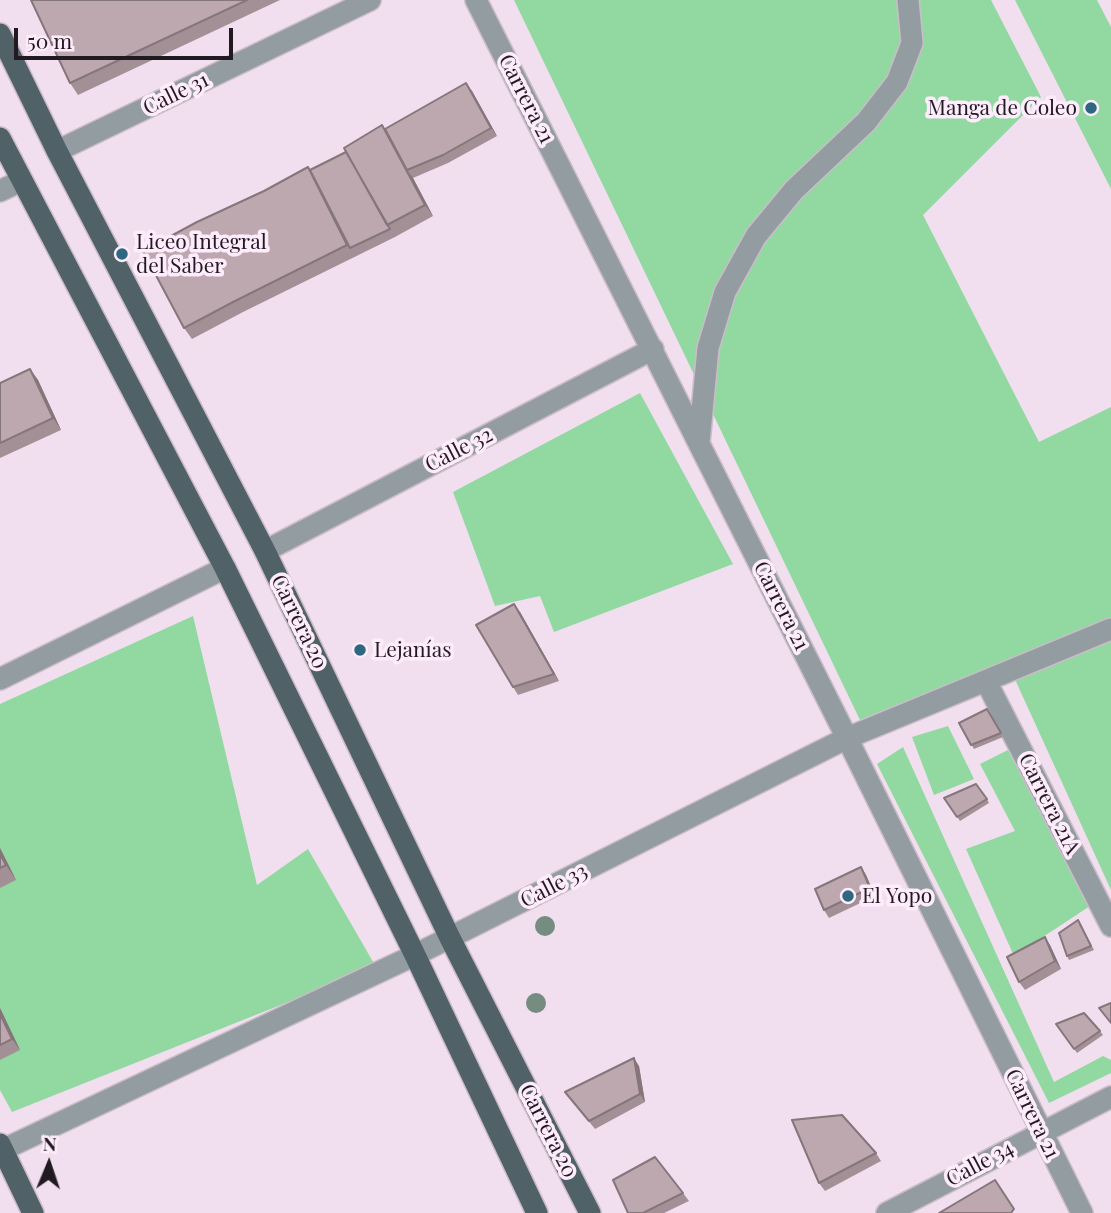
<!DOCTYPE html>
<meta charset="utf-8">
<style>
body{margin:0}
#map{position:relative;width:1111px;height:1213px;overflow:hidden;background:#f1dfef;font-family:"Playfair Display",serif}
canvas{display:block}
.north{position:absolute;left:14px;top:1129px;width:70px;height:70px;-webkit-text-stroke:5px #feecfc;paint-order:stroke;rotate:2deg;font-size:19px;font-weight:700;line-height:28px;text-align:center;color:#211b21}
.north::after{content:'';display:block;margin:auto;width:24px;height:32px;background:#211b21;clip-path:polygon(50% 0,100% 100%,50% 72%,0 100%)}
.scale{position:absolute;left:14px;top:28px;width:219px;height:32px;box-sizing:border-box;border:4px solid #211b21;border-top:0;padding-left:9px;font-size:21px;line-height:24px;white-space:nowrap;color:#211b21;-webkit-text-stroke:5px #feecfc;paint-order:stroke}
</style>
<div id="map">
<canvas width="1111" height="1213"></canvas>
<div class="north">N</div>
<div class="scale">50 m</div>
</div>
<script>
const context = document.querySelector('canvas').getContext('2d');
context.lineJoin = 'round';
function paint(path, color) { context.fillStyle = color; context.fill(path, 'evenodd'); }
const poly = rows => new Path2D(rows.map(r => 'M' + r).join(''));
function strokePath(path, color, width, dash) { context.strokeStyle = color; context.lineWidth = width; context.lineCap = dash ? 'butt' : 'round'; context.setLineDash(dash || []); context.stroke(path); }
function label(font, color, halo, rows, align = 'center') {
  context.font = font + ' "Playfair Display",serif'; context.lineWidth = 7; context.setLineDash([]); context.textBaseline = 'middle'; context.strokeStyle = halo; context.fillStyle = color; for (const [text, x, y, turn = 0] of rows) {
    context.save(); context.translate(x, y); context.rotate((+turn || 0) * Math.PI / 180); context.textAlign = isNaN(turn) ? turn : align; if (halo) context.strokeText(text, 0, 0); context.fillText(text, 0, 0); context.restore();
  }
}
const green = poly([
 [514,0,991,0,1041,97,923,215,1039,442,1111,407,1111,618,860,720],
 [1015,0,1097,0,1111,27,1111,189],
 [640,393,733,564,554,632,540,596,495,606,453,492],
 [193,616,257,885,308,849,376,967,12,1112,0,1090,0,704],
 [1111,632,1111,890,1013,675],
 [948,726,974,779,934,795,912,737],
 [903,747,1054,1082,1103,1056,1111,1060,1111,1073,1049,1103,877,764],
 [1008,750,1090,906,1014,956,966,849,1015,831,980,764]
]);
const minor = poly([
 [476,0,847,738,1082,1213],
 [57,151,370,0],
 [0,191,21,181],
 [699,443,708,348,725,292,756,236,794,190,866,122,897,82,912,43,908,0],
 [265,551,653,349],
 [0,679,225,568],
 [986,681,1111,926],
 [0,1151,415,955,847,738,1111,629],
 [887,1213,1111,1097]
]);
const major = poly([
 [0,34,57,151,265,551,450,938,590,1213],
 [0,138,225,568,415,955,537,1213],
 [0,1144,33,1213]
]);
const trees = [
 [545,926],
 [536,1003]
];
const wall = poly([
 [31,0,280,0,78,95,70,83],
 [472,91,497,136,448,163,413,178,433,216,395,237,243,312,192,339,184,328,310,171,346,152],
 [30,369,38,380,61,430,0,458,0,383],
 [520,612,559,681,518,695,513,687],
 [987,709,1003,737,974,749,959,723],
 [944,798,987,799,989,803,960,821],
 [0,848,16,880,0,888],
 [861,867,866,875,875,896,829,918,824,910],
 [1078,920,1094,950,1069,960,1067,956],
 [1050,945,1061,969,1025,990,1019,982],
 [0,1008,20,1050,0,1060],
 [1056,1024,1100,1031,1103,1035,1077,1053],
 [639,1066,645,1102,595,1129,565,1092],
 [876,1153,881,1161,825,1191,819,1183],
 [683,1193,689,1201,664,1213,628,1213]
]);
const shadedWall = poly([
 [466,83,472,91,497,136,491,128],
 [407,170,413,178,433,216,425,205],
 [30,369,38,380,61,430,53,418],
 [514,604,520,612,559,681,554,674],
 [0,848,16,880,6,865,0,854],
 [861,867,866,875,875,896,870,888],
 [1045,937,1050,945,1061,969,1055,961],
 [0,1008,20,1050,12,1039,0,1014],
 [634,1058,639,1066,645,1102,640,1094]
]);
const building = poly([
 [31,0,247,0,70,83,31,0],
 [466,83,491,128,443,155,407,170,385,129,466,83],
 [382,125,425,205,387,225,344,148,382,125],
 [346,152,390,229,350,248,310,170,346,152],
 [308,167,347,245,235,301,184,328,143,251,197,222,264,191,308,167],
 [30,369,53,418,0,443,0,383,30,369],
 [514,604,554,674,513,687,476,625,514,604],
 [987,709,1001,733,971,745,959,723,987,709],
 [976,784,987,799,957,817,944,798,976,784],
 [0,854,6,865,0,868,0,854],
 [861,867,870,888,824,910,815,889,861,867],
 [1078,920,1091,946,1067,956,1059,933,1078,920],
 [1045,937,1055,961,1019,982,1007,957,1045,937],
 [1111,1003,1111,1023,1099,1008,1111,1003],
 [1084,1013,1100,1031,1074,1049,1056,1024,1084,1013],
 [0,1014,12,1039,0,1045,0,1014],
 [634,1058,640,1094,589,1121,565,1092,634,1058],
 [842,1115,876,1153,819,1183,792,1120,842,1115],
 [655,1157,683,1193,643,1213,628,1213,613,1180,655,1157],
 [995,1180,1014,1209,1011,1213,939,1213,995,1180]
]);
const markers = [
 [1091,108,7,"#2d6880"],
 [122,254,7,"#2d6880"],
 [360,650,7,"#2d6880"],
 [848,896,7,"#2d6880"]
];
const streetNames = [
 ["Calle 31",176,94,-26],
 ["Carrera 21",526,99,63],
 ["Calle 32",459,450,-27],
 ["Carrera 21",781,606,63],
 ["Carrera 20",299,622,64],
 ["Carrera 21A",1049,804,63],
 ["Calle 33",554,886,-27],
 ["Carrera 21",1032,1114,64],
 ["Carrera 20",548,1131,63],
 ["Calle 34",980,1164,-28]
];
const poiNames = [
 ["Manga de Coleo",1077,108,"right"],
 ["Liceo Integral",136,242],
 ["del Saber",136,266],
 ["Lejanías",374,650],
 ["El Yopo",862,896]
];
paint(green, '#91d8a1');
strokePath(minor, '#ccbcca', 24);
strokePath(major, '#ccbcca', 24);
strokePath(minor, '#939da1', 21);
strokePath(major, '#506268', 21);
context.fillStyle = '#778c80';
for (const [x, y] of trees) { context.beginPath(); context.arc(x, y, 10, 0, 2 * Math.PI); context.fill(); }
paint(wall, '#a39097');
paint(shadedWall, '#85767b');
paint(building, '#bea8b0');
strokePath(building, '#85767b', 2);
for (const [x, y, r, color] of markers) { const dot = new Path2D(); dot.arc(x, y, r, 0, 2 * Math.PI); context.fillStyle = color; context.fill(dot); strokePath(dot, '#feecfc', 2.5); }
label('21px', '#211b21', '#feecfc', streetNames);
label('21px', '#211b21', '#feecfc', poiNames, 'left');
</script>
